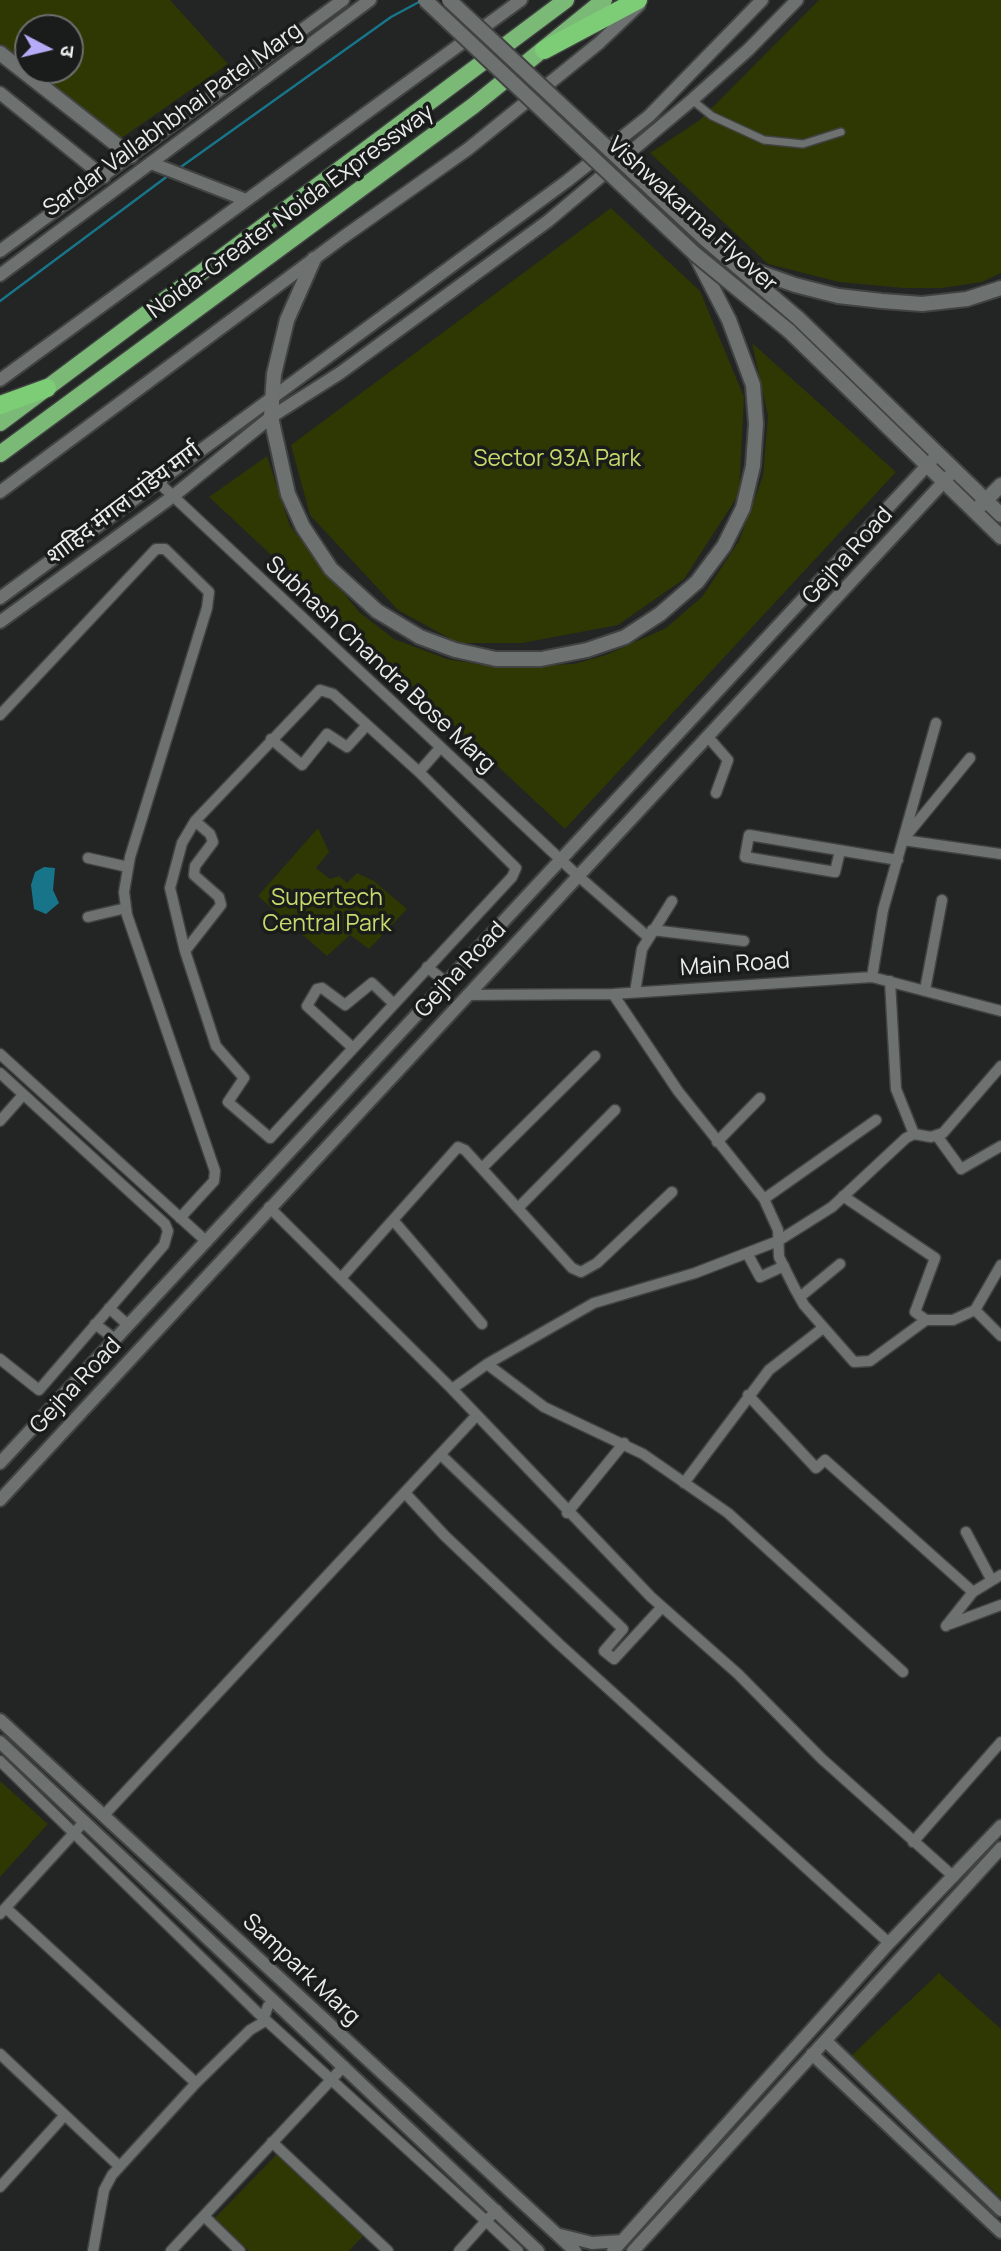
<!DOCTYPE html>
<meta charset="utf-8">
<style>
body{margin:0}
#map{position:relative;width:1001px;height:2251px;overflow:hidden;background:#222524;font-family:Manrope,"Noto Sans Devanagari",sans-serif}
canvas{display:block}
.north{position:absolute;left:14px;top:14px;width:70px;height:70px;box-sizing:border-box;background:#191c1a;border:2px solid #6d6f6e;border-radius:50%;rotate:97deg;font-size:19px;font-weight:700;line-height:28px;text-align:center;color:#eaeceb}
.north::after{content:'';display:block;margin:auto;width:24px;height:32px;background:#b5acf8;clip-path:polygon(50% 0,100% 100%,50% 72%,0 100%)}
</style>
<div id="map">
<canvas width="1001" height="2251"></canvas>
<div class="north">उ</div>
</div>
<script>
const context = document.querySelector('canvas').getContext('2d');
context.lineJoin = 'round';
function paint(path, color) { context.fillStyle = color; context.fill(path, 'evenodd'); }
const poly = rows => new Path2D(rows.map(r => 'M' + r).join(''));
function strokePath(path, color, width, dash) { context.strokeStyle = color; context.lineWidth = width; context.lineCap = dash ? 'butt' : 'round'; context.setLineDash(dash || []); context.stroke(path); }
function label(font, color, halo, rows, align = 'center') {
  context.font = font + ' Manrope,"Noto Sans Devanagari",sans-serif'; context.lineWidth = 7; context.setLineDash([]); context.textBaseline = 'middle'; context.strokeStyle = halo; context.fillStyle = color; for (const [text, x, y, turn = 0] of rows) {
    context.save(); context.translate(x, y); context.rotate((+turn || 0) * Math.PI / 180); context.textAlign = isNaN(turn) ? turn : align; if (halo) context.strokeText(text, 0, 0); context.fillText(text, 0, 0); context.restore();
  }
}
const green = poly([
 [0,0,170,0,228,64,120,139,34,70,70,70,70,28,28,28,28,66,0,43],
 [819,0,1001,0,1001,273,982,282,941,288,903,288,839,282,768,264,650,153,700,120],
 [611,208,700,291,744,397,739,494,684,579,618,625,522,643,458,643,398,610,310,515,291,445],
 [752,343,896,472,565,829,209,497,267,456,290,526,359,612,394,639,447,659,495,667,574,664,606,655,666,628,702,597,739,541,763,476,768,416],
 [318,828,329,852,316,868,330,879,339,876,347,883,357,873,374,881,407,909,369,949,350,935,327,956,258,896],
 [0,1781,48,1824,0,1877],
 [939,1973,1001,2029,1001,2198,851,2056],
 [278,2153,363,2236,349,2251,249,2251,215,2218]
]);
const water = poly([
 [44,867,55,868,53,890,59,903,46,914,34,909,31,885,35,872]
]);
const stream = poly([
 [178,169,391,17,419,2],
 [0,301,169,175]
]);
const pedestrian = poly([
 [692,100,712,116,764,140,803,144,841,132]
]);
const minor = poly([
 [158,482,577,875,648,937],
 [320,690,333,694,419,772,516,868,512,877,270,1138,228,1102,244,1078,216,1046,185,951,221,905,219,897,194,875,195,866,213,842,210,834,195,821,320,690],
 [0,715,156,549,165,549,209,592,207,608,130,857,124,892,127,915,215,1171,214,1181,180,1218],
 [708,737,728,760,716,793],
 [271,739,302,765,327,734,347,747,367,725],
 [419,772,440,748],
 [906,836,970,758],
 [903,840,1001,854],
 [840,851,835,872,745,857,749,835,898,860],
 [88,858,128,867],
 [88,917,126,908],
 [652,930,744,941],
 [185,951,170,888,182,843,195,821],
 [427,967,447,983],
 [872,977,883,910,936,723],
 [890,981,896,1089,914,1134],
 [925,990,942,900],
 [635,992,642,949,672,901],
 [613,994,678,1091,764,1199,778,1230,779,1257,795,1289,804,1305,854,1362,870,1361,926,1320,953,1320,975,1310,1001,1265],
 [467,995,613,994,872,977,1001,1011],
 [353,1048,307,1006,317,989,322,988,345,1005,372,983,394,1004],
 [0,1054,207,1242],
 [0,1073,165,1224,168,1231,164,1245,39,1390,0,1359],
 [0,1121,23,1095],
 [937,1136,961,1169,1001,1146],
 [717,1142,760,1098],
 [482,1168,595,1056],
 [843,1196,935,1258,915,1312,926,1320],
 [764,1199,876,1120],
 [269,1207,452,1389,651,1597,738,1674,822,1759,954,1877],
 [518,1208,615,1110],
 [393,1220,482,1324],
 [747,1253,760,1277,784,1266],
 [342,1277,458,1147,465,1150,572,1268,581,1272,597,1263,672,1192],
 [800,1297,840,1264],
 [109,1308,128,1325],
 [975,1310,1001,1336],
 [95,1324,115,1339],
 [487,1364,544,1407,643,1454,728,1513,903,1672],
 [452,1389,487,1364,594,1303,695,1273,778,1241,832,1207,906,1138,914,1134,931,1137,943,1133,1001,1066],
 [748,1395,816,1468,825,1460,973,1592],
 [441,1455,623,1629,604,1651,614,1659,662,1607],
 [684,1483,769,1370,823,1328],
 [405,1493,445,1536,559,1644,889,1943],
 [567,1513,624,1443],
 [966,1532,991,1579],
 [950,1624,1001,1605],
 [946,1626,973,1592,1001,1575],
 [0,1761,257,2012,486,2221,497,2210],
 [104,1815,476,1416],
 [913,1842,1001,1742],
 [6,1908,196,2083],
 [0,1914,84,1822],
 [0,2054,119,2166],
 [272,2142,388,2251],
 [0,2187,65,2115],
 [204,2216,240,2251],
 [93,2251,104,2190,112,2175,196,2083,250,2030,262,2023,268,2006],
 [171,2251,344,2066],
 [459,2251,486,2221,518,2251]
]);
const tertiary = poly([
 [0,93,104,177],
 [151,163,246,200],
 [0,251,343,0],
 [0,275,370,0],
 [0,380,521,0],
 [0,492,342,238,468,149,599,43,639,5],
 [0,598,567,181,649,116,762,0],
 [0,622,172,497,271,417,340,373,548,221,692,100,748,50,797,0],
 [0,1463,934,458],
 [0,1500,950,475],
 [0,1720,575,2251],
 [0,1742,538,2251],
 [826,2041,1001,2210],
 [812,2054,1001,2232],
 [560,2235,592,2243,622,2241],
 [613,2251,889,1943,1001,1826],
 [633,2251,1001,1848]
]);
const secondary = poly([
 [0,53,131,156],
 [733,257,753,270,795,285,838,296,882,301,922,304,967,299,1001,288],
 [314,259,287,320,274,374,271,417,288,494,303,527,331,569,377,611,420,637,455,650,496,659,541,659,587,650,625,637,660,614,697,582,724,546,743,508,753,466,756,424,753,385,729,320,695,254],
 [798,318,1001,515],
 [789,331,1001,537],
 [980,506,1001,485]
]);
const trunk = poly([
 [0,423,566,0],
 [0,454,473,106,604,0]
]);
const motorway = poly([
 [544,50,638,0],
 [0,405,47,388]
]);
const secondaryBridge = poly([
 [425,0,695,254,789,331],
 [449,0,705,239,798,318]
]);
const streetNames = [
 ["Sardar Vallabhbhai Patel Marg",173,120,-36],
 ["Noida-Greater Noida Expressway",291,212,-36],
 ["Vishwakarma Flyover",692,215,42],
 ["शाहिद मंगल पांडेय मार्ग",124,504,-37],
 ["Gejha Road",848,556,-48],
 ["Subhash Chandra Bose Marg",380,665,43],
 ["Main Road",735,965,-4],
 ["Gejha Road",461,970,-47],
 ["Gejha Road",76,1386,-47],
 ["Sampark Marg",301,1970,43]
];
const parkNames = [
 ["Sector 93A Park",557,460],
 ["Supertech",327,899],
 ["Central Park",327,925]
];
paint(green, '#2f3703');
paint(water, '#187589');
strokePath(stream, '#187589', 2.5);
strokePath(pedestrian, '#414342', 10);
strokePath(minor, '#414342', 13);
strokePath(tertiary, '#414342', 16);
strokePath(secondary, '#414342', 18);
strokePath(trunk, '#414342', 19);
strokePath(motorway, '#414342', 21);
strokePath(pedestrian, '#6d716f', 7);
strokePath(minor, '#6d716f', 10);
strokePath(tertiary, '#6d716f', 12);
strokePath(secondary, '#6d716f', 14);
strokePath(trunk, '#7aba76', 16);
strokePath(motorway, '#7dcd77', 18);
strokePath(secondaryBridge, '#414342', 18, []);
strokePath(secondaryBridge, '#6d716f', 14);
label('23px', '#eaeceb', '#191c1a', streetNames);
label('23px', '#c6da6c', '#191c1a', parkNames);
</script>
